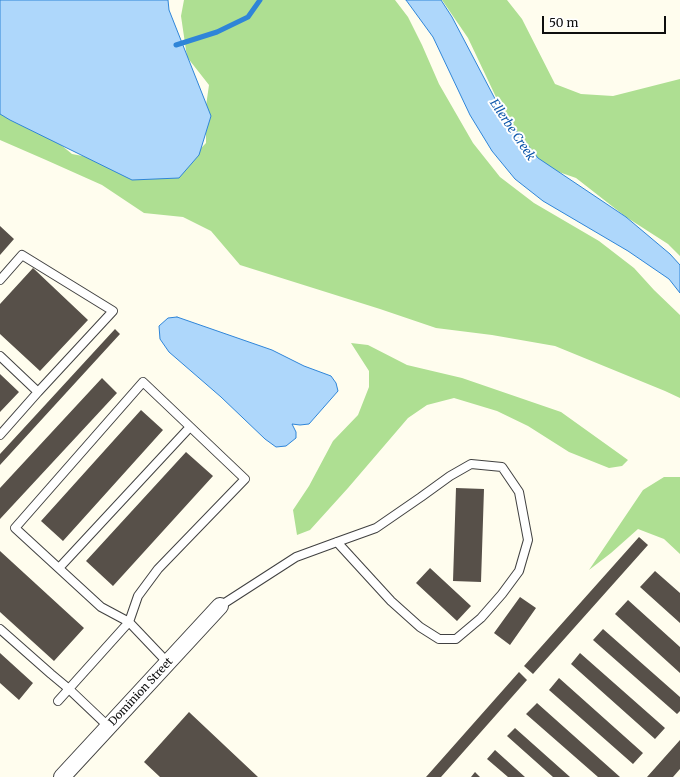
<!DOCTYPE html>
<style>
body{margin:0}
#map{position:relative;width:680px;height:777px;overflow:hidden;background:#fffdee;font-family:Merriweather,serif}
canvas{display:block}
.scale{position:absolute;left:542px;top:16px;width:124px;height:18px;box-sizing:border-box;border:2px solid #0e0e0e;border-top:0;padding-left:5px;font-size:12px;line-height:14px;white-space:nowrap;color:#0e0e0e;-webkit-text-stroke:3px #fff;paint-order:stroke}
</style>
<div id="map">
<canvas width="680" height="777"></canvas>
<div class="scale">50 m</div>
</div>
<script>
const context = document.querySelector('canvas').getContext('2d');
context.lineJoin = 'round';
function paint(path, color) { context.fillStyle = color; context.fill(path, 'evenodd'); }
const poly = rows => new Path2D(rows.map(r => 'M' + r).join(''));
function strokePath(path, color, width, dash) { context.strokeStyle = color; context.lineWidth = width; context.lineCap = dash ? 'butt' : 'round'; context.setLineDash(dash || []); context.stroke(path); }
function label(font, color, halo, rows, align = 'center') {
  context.font = font + ' Merriweather,serif'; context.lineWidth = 4; context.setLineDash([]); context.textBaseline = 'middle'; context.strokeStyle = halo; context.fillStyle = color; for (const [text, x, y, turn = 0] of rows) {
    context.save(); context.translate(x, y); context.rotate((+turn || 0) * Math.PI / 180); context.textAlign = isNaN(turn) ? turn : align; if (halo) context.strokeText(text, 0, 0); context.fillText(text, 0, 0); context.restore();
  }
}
const forest = poly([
 [184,0,395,0,408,17,422,45,439,84,473,143,500,177,534,203,599,241,634,268,654,290,680,315,680,398,665,391,555,346,492,335,436,328,380,309,240,265,211,231,183,217,144,213,102,185,46,160,0,140,0,98,32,121,72,154,115,162,181,169,206,143,206,106,209,85,187,57,181,16],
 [442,0,507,0,522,19,555,84,581,94,613,96,680,79,680,256,668,244,626,217,576,178,536,164,519,146,495,95,468,38],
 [351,343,368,345,407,365,462,378,561,412,628,460,622,466,609,468,569,452,528,426,497,411,454,398,427,405,408,418,348,488,310,530,297,535,293,510,309,486,333,441,358,415,369,387,369,371],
 [664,477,680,477,680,554,664,539,638,529,611,553,589,570,643,490]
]);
const water = poly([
 [0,0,168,0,169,10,211,116,199,155,179,178,132,180,10,120,0,114,0,0],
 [406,0,441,0,452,17,503,114,538,158,626,217,670,254,680,265,680,293,669,279,628,251,543,201,515,179,492,151,470,115,433,37,406,0],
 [177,317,272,350,304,366,331,376,336,383,338,391,309,424,300,425,292,424,296,432,296,438,286,446,276,447,265,439,221,397,169,352,160,339,159,326,168,318,177,317]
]);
const stream = poly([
 [176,45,217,32,248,17,260,0]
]);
const building = poly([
 [0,226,14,239,0,255],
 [33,268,88,320,40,371,0,334,0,304],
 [115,329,120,334,0,465,0,454],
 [0,374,19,392,0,412],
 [102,378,117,393,0,519,0,488],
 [141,410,163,430,63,541,41,521],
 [186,452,213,476,113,586,86,561],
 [456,488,484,489,481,582,453,581],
 [639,537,648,545,533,674,524,666],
 [0,551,84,628,54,661,0,612],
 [430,568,471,606,457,621,416,583],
 [655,571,680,593,680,623,640,587],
 [520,597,536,608,510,645,494,633],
 [628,600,680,647,680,673,615,614],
 [603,629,680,697,680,711,677,714,593,640],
 [0,653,33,683,19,700,0,683],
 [580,653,665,728,655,739,571,664],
 [519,672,527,680,441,777,426,777],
 [559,678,643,753,633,764,549,690],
 [537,703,620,777,598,777,526,714],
 [189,712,258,777,160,777,144,762],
 [515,728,570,777,553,777,507,736],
 [680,740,680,769,673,777,647,777],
 [495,750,525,777,508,777,487,759],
 [475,772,480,777,471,777]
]);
const service = poly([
 [0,280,22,255,113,311,38,392],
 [0,356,38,392,0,435],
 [59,568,190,427],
 [220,606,296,557,337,542,376,528,421,497,450,476,471,464,502,467,519,492,528,540,519,571,502,594,481,618,456,639,439,639,420,627,391,601,337,542],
 [0,629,51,674,69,689,109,727],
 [58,701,129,622,138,596,158,569,245,479,143,382,15,528,101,607,129,622,168,663]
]);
const minor = poly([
 [62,777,220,606]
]);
const streetNames = [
 ["Dominion Street",141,692,-47]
];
const waterNames = [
 ["Ellerbe Creek",512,130,56]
];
paint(forest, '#aedf92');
paint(water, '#aed7fb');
strokePath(water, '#2f85d8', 1);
strokePath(stream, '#2f85d8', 5);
paint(building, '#575049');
strokePath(service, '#414141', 10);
strokePath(minor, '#414141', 18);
strokePath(service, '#fff', 8);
strokePath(minor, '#fff', 16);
label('11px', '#0e0e0e', '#fff', streetNames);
label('italic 12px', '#0d56aa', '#fff', waterNames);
</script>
